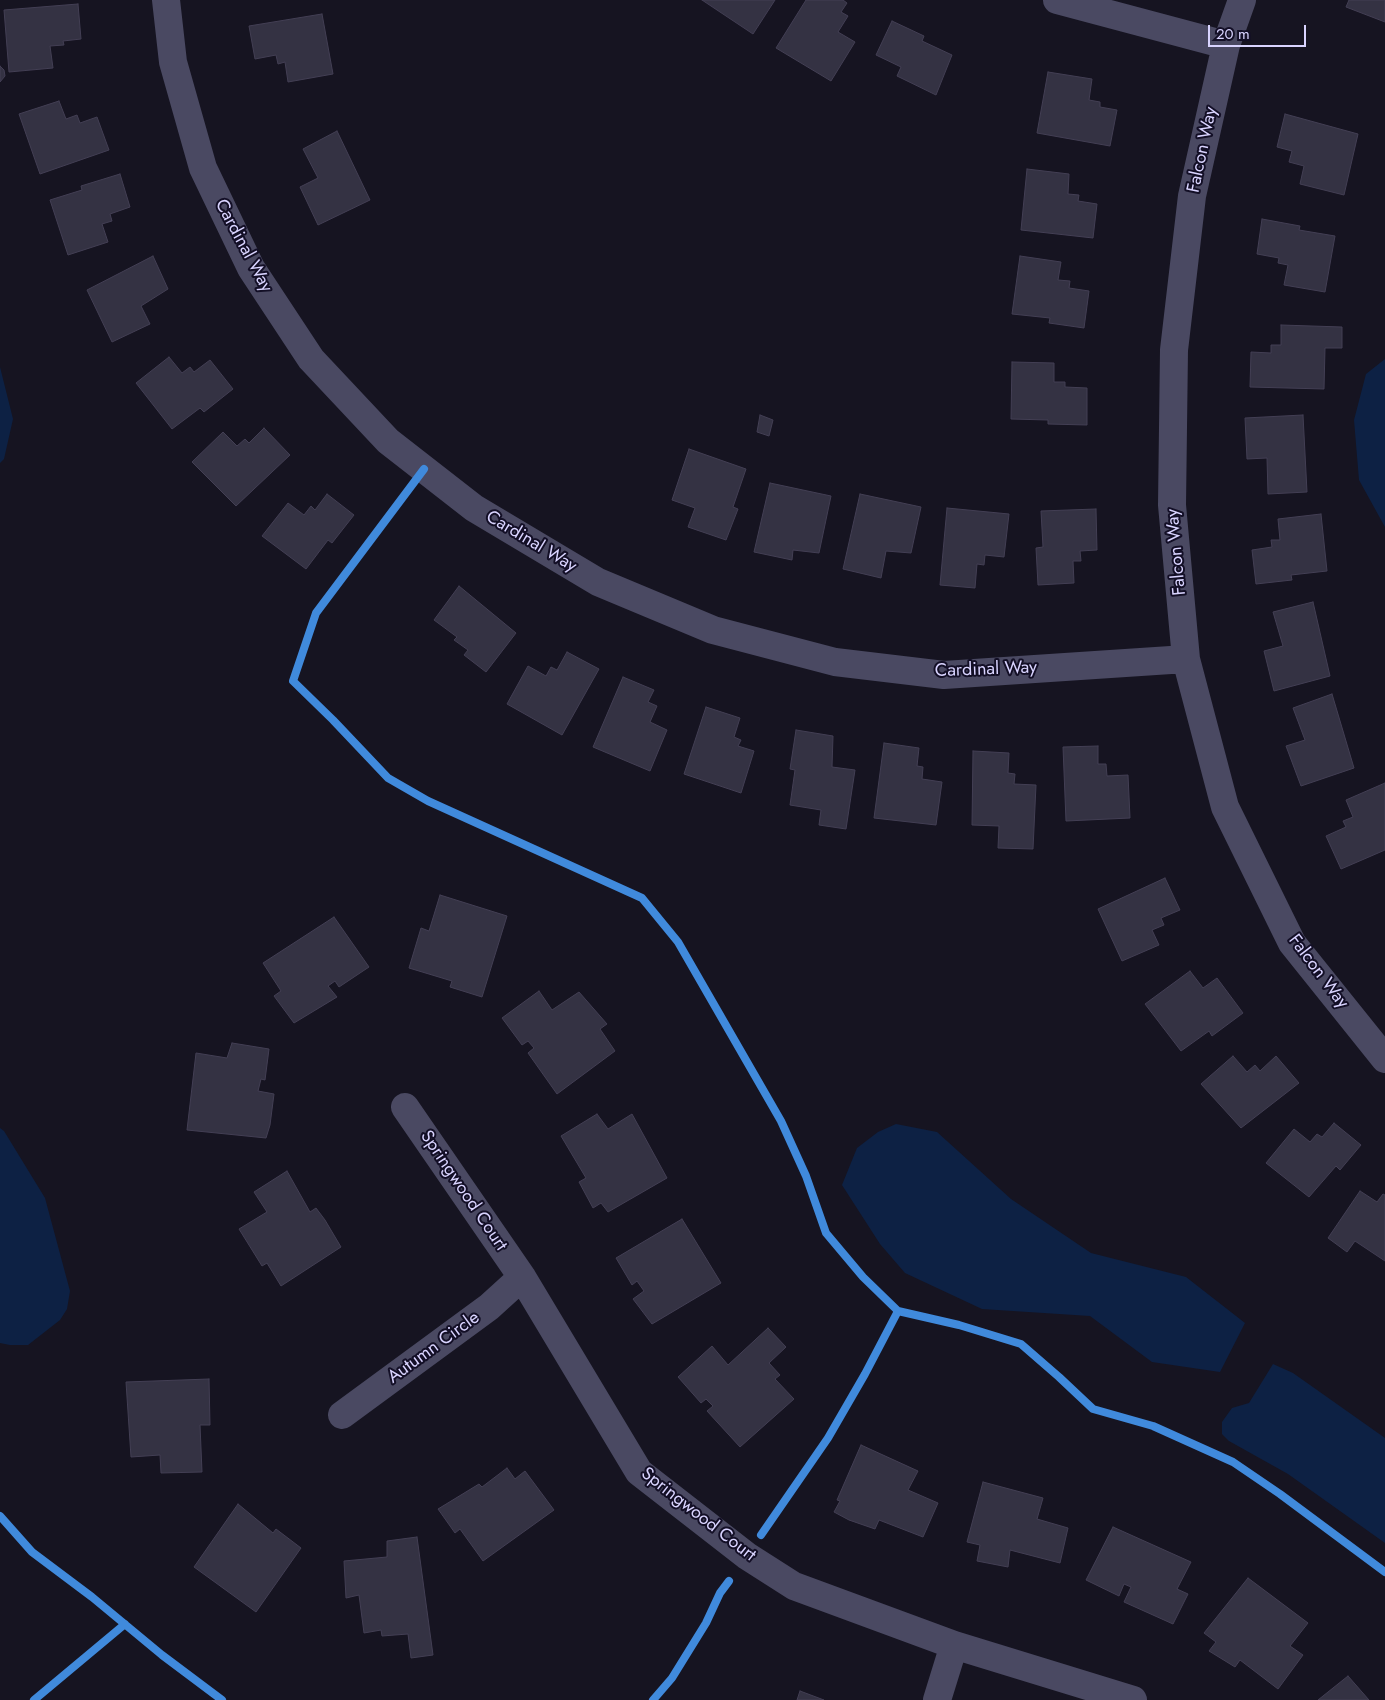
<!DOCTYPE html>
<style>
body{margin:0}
#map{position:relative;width:1385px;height:1700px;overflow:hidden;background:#161421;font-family:Jost,sans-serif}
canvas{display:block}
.scale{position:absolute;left:1208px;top:25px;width:98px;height:22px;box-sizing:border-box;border:2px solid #d9d4ff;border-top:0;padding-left:6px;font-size:15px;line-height:18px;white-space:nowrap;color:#d9d4ff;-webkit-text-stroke:4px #130f26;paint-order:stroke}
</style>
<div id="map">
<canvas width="1385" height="1700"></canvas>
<div class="scale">20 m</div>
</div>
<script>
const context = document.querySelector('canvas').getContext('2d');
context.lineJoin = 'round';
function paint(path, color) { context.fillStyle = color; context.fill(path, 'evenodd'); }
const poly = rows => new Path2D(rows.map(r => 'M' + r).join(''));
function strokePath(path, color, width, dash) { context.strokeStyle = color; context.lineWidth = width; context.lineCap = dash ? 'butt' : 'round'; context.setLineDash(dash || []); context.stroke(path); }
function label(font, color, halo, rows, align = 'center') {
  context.font = font + ' Jost,sans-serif'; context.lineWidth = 4; context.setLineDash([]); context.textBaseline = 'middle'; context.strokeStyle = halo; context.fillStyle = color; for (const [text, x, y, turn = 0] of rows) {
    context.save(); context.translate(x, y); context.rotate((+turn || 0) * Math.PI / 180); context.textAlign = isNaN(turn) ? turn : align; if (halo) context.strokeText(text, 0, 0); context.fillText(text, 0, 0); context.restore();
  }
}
const water = poly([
 [1385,359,1385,527,1359,480,1354,420,1366,374],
 [0,367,13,419,4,459,0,463],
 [896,1124,937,1132,1011,1199,1091,1253,1186,1277,1245,1323,1220,1372,1152,1362,1090,1316,982,1309,905,1273,880,1244,842,1185,857,1148,878,1132],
 [0,1128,4,1131,45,1198,70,1291,67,1309,60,1320,28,1345,10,1345,0,1343],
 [1273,1364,1293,1373,1385,1438,1385,1543,1288,1474,1229,1441,1222,1434,1222,1422,1232,1408,1249,1403]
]);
const building = poly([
 [702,0,775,0,753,34,702,0],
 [806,0,843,0,847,3,841,12,848,16,838,32,855,42,831,81,776,48,806,0],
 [1349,0,1385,0,1385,22,1346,7,1349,0],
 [78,4,81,39,63,41,64,45,50,46,53,68,9,72,4,10,78,4],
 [322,14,333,74,288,82,285,62,278,64,276,55,255,59,249,26,322,14],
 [892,21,924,36,922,41,952,55,936,95,897,76,901,67,876,55,892,21],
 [0,66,4,70,5,76,0,82,0,66],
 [1048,72,1092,79,1089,100,1100,102,1100,107,1117,110,1110,146,1037,133,1048,72],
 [59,101,66,119,77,115,80,123,97,117,109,150,40,174,19,114,59,101],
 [1285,114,1358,134,1344,195,1300,184,1304,166,1289,162,1292,151,1277,147,1285,114],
 [337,131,370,200,318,225,300,187,318,178,303,149,337,131],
 [1027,169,1069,174,1068,194,1079,195,1078,201,1097,204,1093,238,1021,230,1027,169],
 [120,174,130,207,110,214,112,221,102,224,108,242,68,255,50,200,82,190,81,186,120,174],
 [1262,219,1300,226,1299,230,1335,236,1325,292,1284,285,1288,265,1278,263,1279,258,1257,254,1262,219],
 [153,256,168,289,141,306,150,324,112,342,87,290,153,256],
 [1020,256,1061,262,1058,280,1070,281,1069,288,1089,291,1084,328,1049,323,1050,318,1012,314,1020,256],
 [1281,325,1342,327,1342,348,1325,348,1324,389,1250,387,1251,352,1271,353,1271,345,1281,345,1281,325],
 [169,357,182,373,190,367,194,372,210,360,233,389,204,412,200,408,172,429,136,383,169,357],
 [1012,362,1054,363,1054,382,1065,382,1065,387,1087,388,1087,425,1048,424,1048,420,1011,419,1012,362],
 [760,415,773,420,769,436,757,432,760,415],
 [1303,415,1307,492,1268,494,1267,458,1247,459,1245,418,1303,415],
 [264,428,290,455,236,506,192,462,223,432,237,446,245,439,249,443,264,428],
 [689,449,746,469,733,507,738,509,726,540,688,527,695,508,672,500,689,449],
 [770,483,831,496,819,553,793,550,792,560,754,552,770,483],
 [327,494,354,515,332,543,328,540,306,569,262,536,288,503,304,515,311,506,315,510,327,494],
 [860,494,921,507,911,553,886,551,881,578,843,569,860,494],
 [947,508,1009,514,1004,557,985,555,984,565,977,564,975,588,940,585,947,508],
 [1096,509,1097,550,1080,551,1081,561,1073,561,1074,583,1038,585,1036,548,1043,547,1041,511,1096,509],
 [1321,514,1327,571,1291,575,1292,580,1256,584,1252,550,1272,547,1271,540,1280,540,1278,519,1321,514],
 [459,586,516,633,486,672,464,655,468,650,454,640,457,637,434,620,459,586],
 [1313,602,1330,676,1274,691,1264,651,1283,646,1273,612,1313,602],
 [567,652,599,669,562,735,507,704,528,666,546,676,551,667,557,670,567,652],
 [623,677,654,690,648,702,657,706,650,722,667,730,650,771,593,747,623,677],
 [1332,694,1354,768,1301,786,1286,746,1305,740,1293,708,1332,694],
 [706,707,740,718,734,737,741,740,738,746,754,751,741,793,684,774,706,707],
 [796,730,833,736,832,767,855,770,846,829,819,825,821,810,790,805,795,770,790,769,796,730],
 [884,743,919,748,917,766,923,767,922,779,942,782,936,825,874,818,884,743],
 [1098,746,1098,764,1106,764,1107,776,1128,775,1130,818,1066,821,1063,747,1098,746],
 [973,751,1009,753,1008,773,1015,774,1014,784,1036,785,1033,849,998,848,999,826,972,825,973,751],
 [1385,783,1385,850,1341,869,1326,836,1346,827,1343,821,1353,817,1346,800,1385,783],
 [1165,878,1180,910,1161,918,1164,925,1152,930,1159,945,1122,961,1098,909,1165,878],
 [440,895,507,916,482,997,450,987,452,981,409,968,421,928,429,931,440,895],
 [334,917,369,967,339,987,335,981,328,986,337,997,294,1023,274,996,281,991,263,963,334,917],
 [1190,971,1203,988,1217,978,1243,1013,1212,1036,1209,1031,1181,1051,1145,1004,1190,971],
 [539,991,552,1010,579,992,607,1024,600,1029,615,1051,557,1094,528,1053,534,1048,528,1041,522,1045,502,1018,539,991],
 [232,1043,269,1049,265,1080,261,1079,258,1091,274,1094,270,1125,266,1138,187,1130,196,1053,227,1058,232,1043],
 [1233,1056,1247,1072,1255,1065,1260,1071,1276,1056,1299,1083,1241,1128,1201,1084,1233,1056],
 [597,1114,608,1129,632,1114,667,1178,608,1212,601,1203,593,1208,579,1182,586,1178,561,1136,597,1114],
 [1334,1123,1361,1145,1340,1170,1336,1166,1309,1197,1266,1163,1294,1129,1310,1142,1317,1134,1322,1137,1334,1123],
 [287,1171,310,1212,316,1208,325,1220,341,1247,281,1286,267,1263,262,1266,239,1229,267,1212,254,1192,287,1171],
 [1360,1191,1377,1202,1383,1194,1385,1195,1385,1261,1355,1241,1347,1252,1328,1238,1360,1191],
 [682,1219,721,1283,652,1324,633,1299,644,1291,637,1281,632,1285,616,1258,682,1219],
 [768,1328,786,1347,769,1363,780,1375,775,1379,794,1399,740,1447,707,1411,713,1406,706,1399,701,1403,678,1377,712,1346,728,1365,768,1328],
 [209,1379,210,1425,200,1425,202,1472,161,1473,160,1455,131,1457,126,1382,209,1379],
 [861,1445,918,1471,908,1490,938,1503,923,1537,879,1520,875,1529,849,1520,834,1512,840,1501,837,1500,861,1445],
 [507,1468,515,1479,525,1471,554,1510,483,1561,460,1529,455,1533,438,1509,479,1484,482,1487,507,1468],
 [983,1482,1043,1498,1037,1519,1068,1528,1060,1563,1010,1550,1008,1567,977,1561,980,1545,967,1542,983,1482],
 [238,1504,273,1533,276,1529,301,1548,256,1612,194,1567,238,1504],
 [1113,1527,1191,1562,1177,1589,1188,1594,1173,1624,1124,1602,1131,1587,1124,1584,1119,1596,1086,1580,1113,1527],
 [417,1537,433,1655,411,1658,408,1634,382,1636,381,1630,364,1633,359,1595,346,1598,344,1561,387,1557,387,1541,417,1537],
 [1248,1578,1308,1623,1290,1646,1303,1655,1278,1689,1240,1660,1235,1667,1209,1651,1216,1642,1204,1633,1248,1578],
 [1348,1676,1369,1700,1318,1700,1348,1676],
 [800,1691,824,1700,797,1700,800,1691]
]);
const minor = poly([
 [166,0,173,62,203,168,251,268,311,359,388,441,474,508,598,582,713,630,835,662,944,675,1186,659],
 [1057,0,1226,45],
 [1242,0,1226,45,1192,196,1174,350,1172,505,1186,659,1225,807,1292,943,1385,1059],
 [405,1107,522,1277,639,1472,747,1556,794,1586,954,1645,1133,1700],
 [342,1415,489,1307,522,1277],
 [937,1700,954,1645]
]);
const cycleway = poly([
 [424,469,316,613,293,681,333,720,388,778,428,801,642,898,678,942,781,1121,806,1176,826,1233,863,1277,898,1311,959,1325,1021,1344,1059,1377,1093,1409,1153,1426,1233,1462,1280,1494,1385,1572],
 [0,1516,32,1552,92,1597,162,1655,222,1700],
 [761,1535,828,1438,865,1374,898,1311],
 [34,1700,125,1624],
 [653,1700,672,1678,706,1623,720,1593,729,1581]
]);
const streetNames = [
 ["Falcon Way",1203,150,-78],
 ["Cardinal Way",243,246,62],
 ["Cardinal Way",531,542,31],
 ["Falcon Way",1177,552,-95],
 ["Cardinal Way",986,670,-2],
 ["Falcon Way",1318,972,53],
 ["Springwood Court",463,1191,56],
 ["Autumn Circle",434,1348,-36],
 ["Springwood Court",698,1515,38]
];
paint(water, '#0d2144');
paint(building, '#343243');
strokePath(building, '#433f54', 1);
strokePath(minor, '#4a4962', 28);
strokePath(cycleway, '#408adc', 8);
label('18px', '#d9d4ff', '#130f26', streetNames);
</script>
